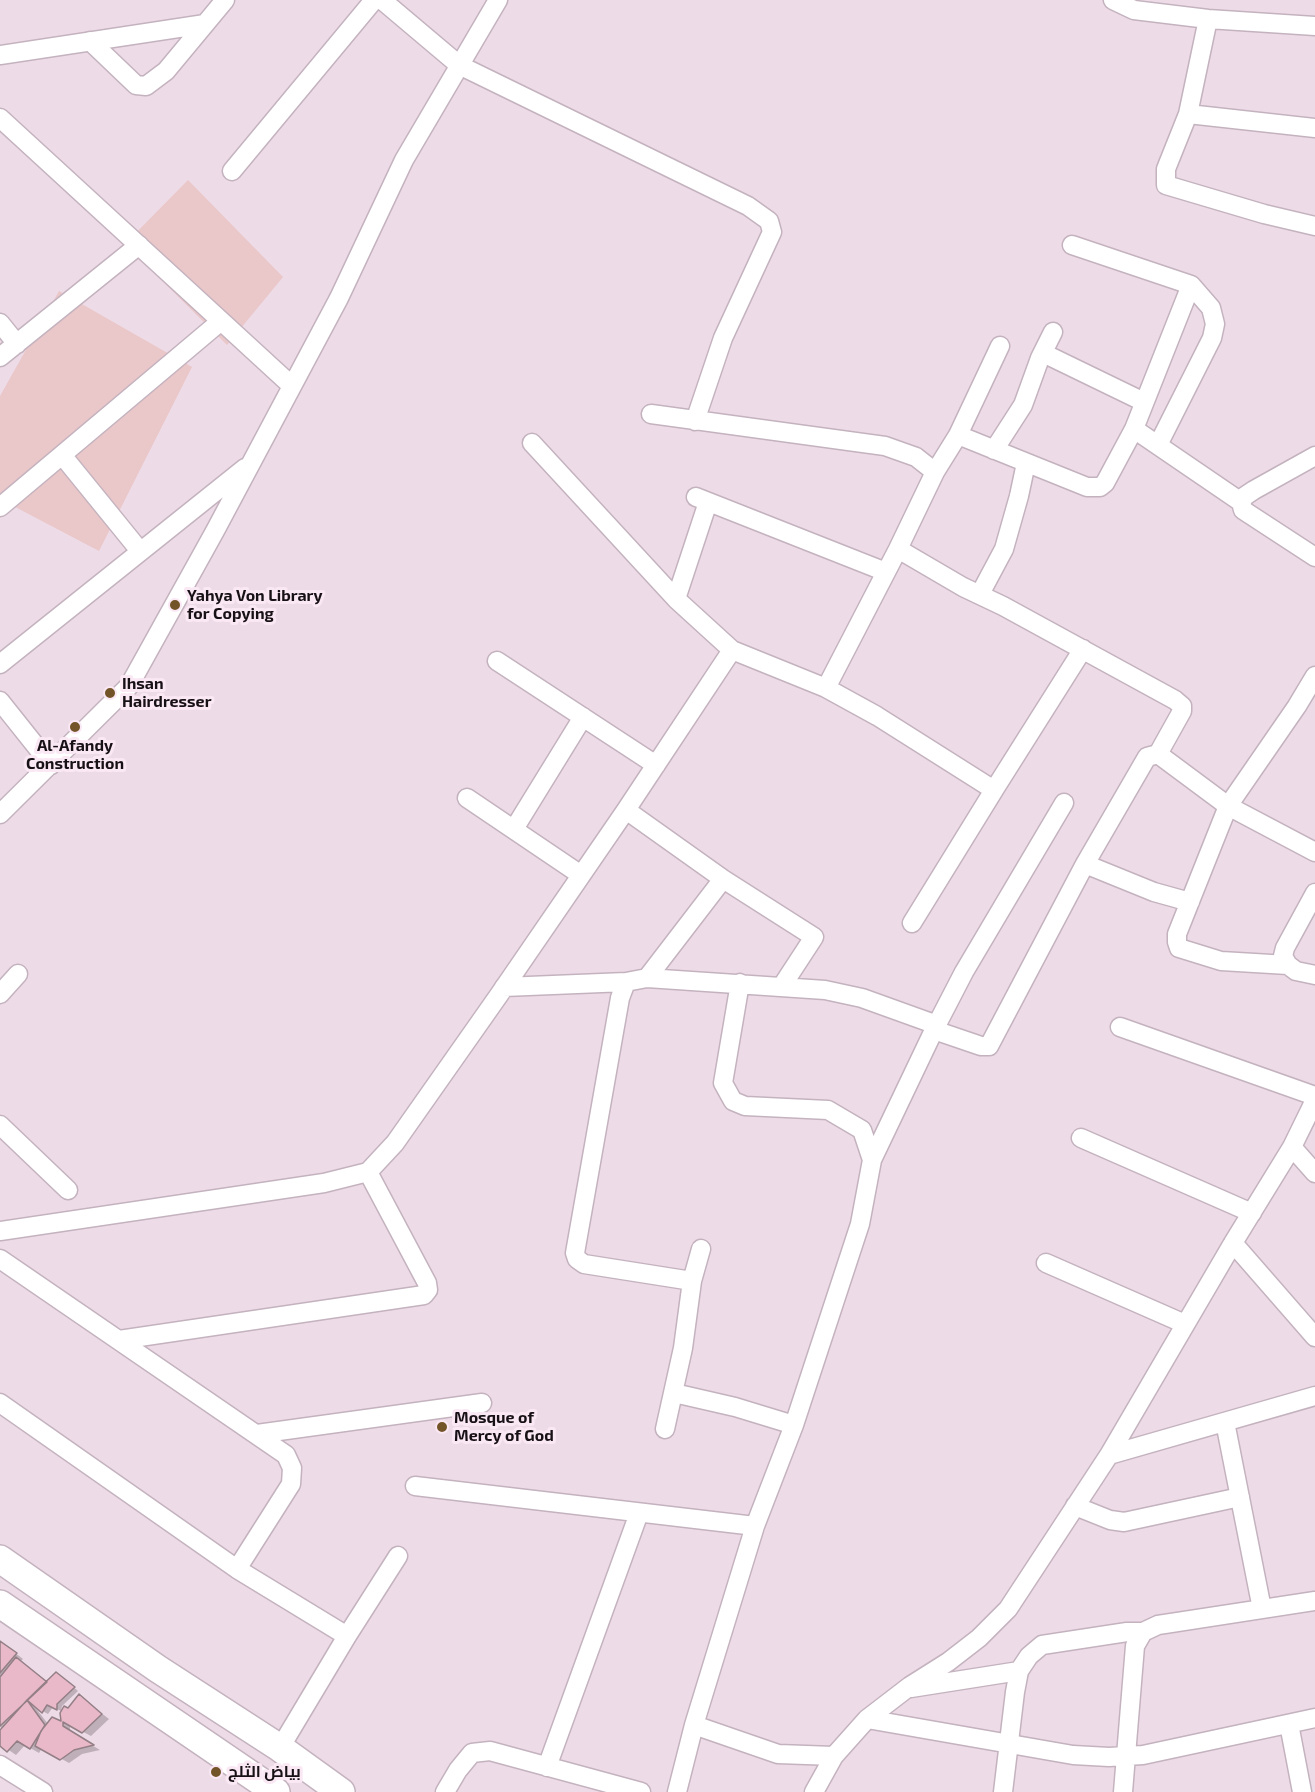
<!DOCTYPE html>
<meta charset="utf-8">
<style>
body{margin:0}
canvas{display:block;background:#eddbe7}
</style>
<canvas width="1315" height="1792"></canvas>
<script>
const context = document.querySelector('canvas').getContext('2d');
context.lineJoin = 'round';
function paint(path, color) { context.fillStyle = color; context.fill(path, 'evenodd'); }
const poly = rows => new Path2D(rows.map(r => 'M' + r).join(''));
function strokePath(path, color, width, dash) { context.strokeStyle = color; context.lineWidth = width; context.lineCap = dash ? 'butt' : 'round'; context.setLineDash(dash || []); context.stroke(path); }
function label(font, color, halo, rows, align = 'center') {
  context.font = font + ' "Exo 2",Cairo,sans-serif'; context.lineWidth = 6; context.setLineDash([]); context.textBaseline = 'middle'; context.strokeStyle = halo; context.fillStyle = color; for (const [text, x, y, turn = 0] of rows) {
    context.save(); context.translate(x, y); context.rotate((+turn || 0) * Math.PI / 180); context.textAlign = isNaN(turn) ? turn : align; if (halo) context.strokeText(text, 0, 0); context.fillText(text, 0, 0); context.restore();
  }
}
const green = poly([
 [188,180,283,277,227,345,125,244],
 [59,291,192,367,99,551,0,499,0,396]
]);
const shadow = poly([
 [0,1641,23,1659,21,1661,48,1682,62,1677,78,1691,62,1706,61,1711,53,1707,48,1714,35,1707,48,1724,63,1724,62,1714,69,1710,79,1696,109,1719,91,1736,70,1725,70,1732,100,1750,82,1754,69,1763,42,1748,39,1753,25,1745,16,1755,0,1744,0,1732,3,1729,0,1727]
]);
const building = poly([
 [0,1641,17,1653,0,1673,0,1641],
 [16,1657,47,1682,0,1726,0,1677,16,1657],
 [56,1672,75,1687,57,1704,57,1710,47,1705,42,1713,27,1700,56,1672],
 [79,1694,102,1714,82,1733,63,1722,63,1726,94,1745,74,1750,60,1760,35,1746,41,1731,52,1717,61,1721,60,1713,64,1706,68,1708,79,1694],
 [27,1700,45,1725,30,1749,17,1741,7,1752,0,1746,0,1730,27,1700]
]);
const minor = poly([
 [382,0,459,65,748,206,769,221,772,232,723,338,695,421],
 [1113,0,1134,10,1208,19,1315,26],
 [90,41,136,85,146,86,166,71,225,0],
 [0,55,205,24],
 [1188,114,1208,19],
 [0,118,292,386],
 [1315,128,1188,114,1166,169,1166,185,1264,214,1315,226],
 [232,171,374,0],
 [1072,245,1191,285,1211,308,1215,324,1212,338,1158,445],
 [0,323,17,344],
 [1043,353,1144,402],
 [0,357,139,245],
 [1134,429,1241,502],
 [958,435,1087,487,1100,487,1105,483,1134,429,1191,285],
 [532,443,676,599,732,650,826,688,898,549,935,472,916,457,885,446,651,414],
 [994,450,1023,405,1040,358,1053,332],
 [62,455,140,551],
 [1315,456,1254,490,1245,496,1241,502,1243,510,1315,557],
 [935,472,958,435,1000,346],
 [696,497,886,572],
 [0,507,221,321],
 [898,549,963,587,1003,606,1175,700,1182,706,1182,711,1158,754],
 [980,594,1004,549,1019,496,1026,463],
 [676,599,708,502],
 [497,661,656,765],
 [0,664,245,468],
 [826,688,877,716,994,790,912,923],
 [0,701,51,765],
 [994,790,1083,649],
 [467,798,581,875],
 [626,810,723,879,814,937,782,986],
 [0,814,129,686,215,531,339,298,404,160,498,0],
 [514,829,583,717],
 [1085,864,1154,892,1190,902],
 [1315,893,1285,948,1283,956,1288,965,1296,971,1315,975],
 [1288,965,1221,961,1179,948,1177,942,1177,934,1228,806,1297,706,1315,676],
 [647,978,723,879],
 [626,982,620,998,575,1253,577,1259,584,1264,692,1281],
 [740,983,723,1083,733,1101,745,1106,828,1110,862,1130,872,1160],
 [504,987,626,982,647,978,825,990,862,998,937,1025],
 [0,994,18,974],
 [1120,1027,1315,1096],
 [934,1030,981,1046,989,1046,1085,864,1147,757,1158,754,1228,806,1315,852],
 [0,1125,68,1190],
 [1081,1138,1252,1213],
 [1292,1147,1315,1173],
 [0,1231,324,1183,368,1172,395,1143,499,995,626,810,732,650],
 [1233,1243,1315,1337],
 [0,1259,286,1455,292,1468,291,1484,237,1569],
 [1046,1263,1185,1324],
 [119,1340,424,1295,428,1290,427,1283,368,1172],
 [674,1393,735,1407,794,1425],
 [0,1403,237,1569,347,1636],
 [1225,1422,1262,1609],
 [665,1429,683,1348,692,1281,701,1249],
 [257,1434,482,1403],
 [1109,1455,1233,1243,1292,1147,1315,1100],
 [415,1486,755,1526],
 [1075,1506,1110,1520,1124,1522,1240,1497],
 [911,1688,1019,1671],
 [867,1719,1073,1755,1109,1757,1143,1755,1315,1718],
 [1289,1724,1302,1792],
 [694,1725,778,1754,834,1756,867,1719,910,1686,948,1662,979,1638,1008,1609,1109,1455,1315,1396],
 [280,1748,347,1636,398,1556],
 [0,1765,43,1792],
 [547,1767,639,1513],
 [445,1792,458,1770,472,1753,490,1751,641,1792],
 [677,1792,694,1725,755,1526,794,1425,860,1224,872,1160,934,1030,964,972,1064,803],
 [814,1792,834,1756],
 [1003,1792,1015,1692,1019,1671,1029,1656,1042,1645,1127,1632,1143,1632],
 [1123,1792,1135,1646,1143,1632,1158,1625,1315,1601]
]);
const secondary = poly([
 [0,1559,158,1669,280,1748,341,1792],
 [0,1604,276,1792]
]);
const markers = [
 [175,605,6,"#735429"],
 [110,693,6,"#735429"],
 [75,727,6,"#735429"],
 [442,1427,6,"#735429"],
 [216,1772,6,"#735429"]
];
const poiNames = [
 ["Yahya Von Library",187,596],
 ["for Copying",187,614],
 ["Ihsan",122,684],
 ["Hairdresser",122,702],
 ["Al-Afandy",75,746,"center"],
 ["Construction",75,764,"center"],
 ["Mosque of",454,1418],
 ["Mercy of God",454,1436],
 ["بياض الثلج",228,1772]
];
paint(green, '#eac7c8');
paint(shadow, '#0003');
paint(building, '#e9b9c9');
strokePath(building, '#937f85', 1.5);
strokePath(minor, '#c4b3bf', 21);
strokePath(secondary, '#c4b3bf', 30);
strokePath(minor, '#fff', 18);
strokePath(secondary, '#fff', 27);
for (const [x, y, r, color] of markers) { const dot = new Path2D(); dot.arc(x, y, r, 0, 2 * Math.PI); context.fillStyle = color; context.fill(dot); strokePath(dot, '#fae8f4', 2); }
label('bold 16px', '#171115', '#fae8f4', poiNames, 'left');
</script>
